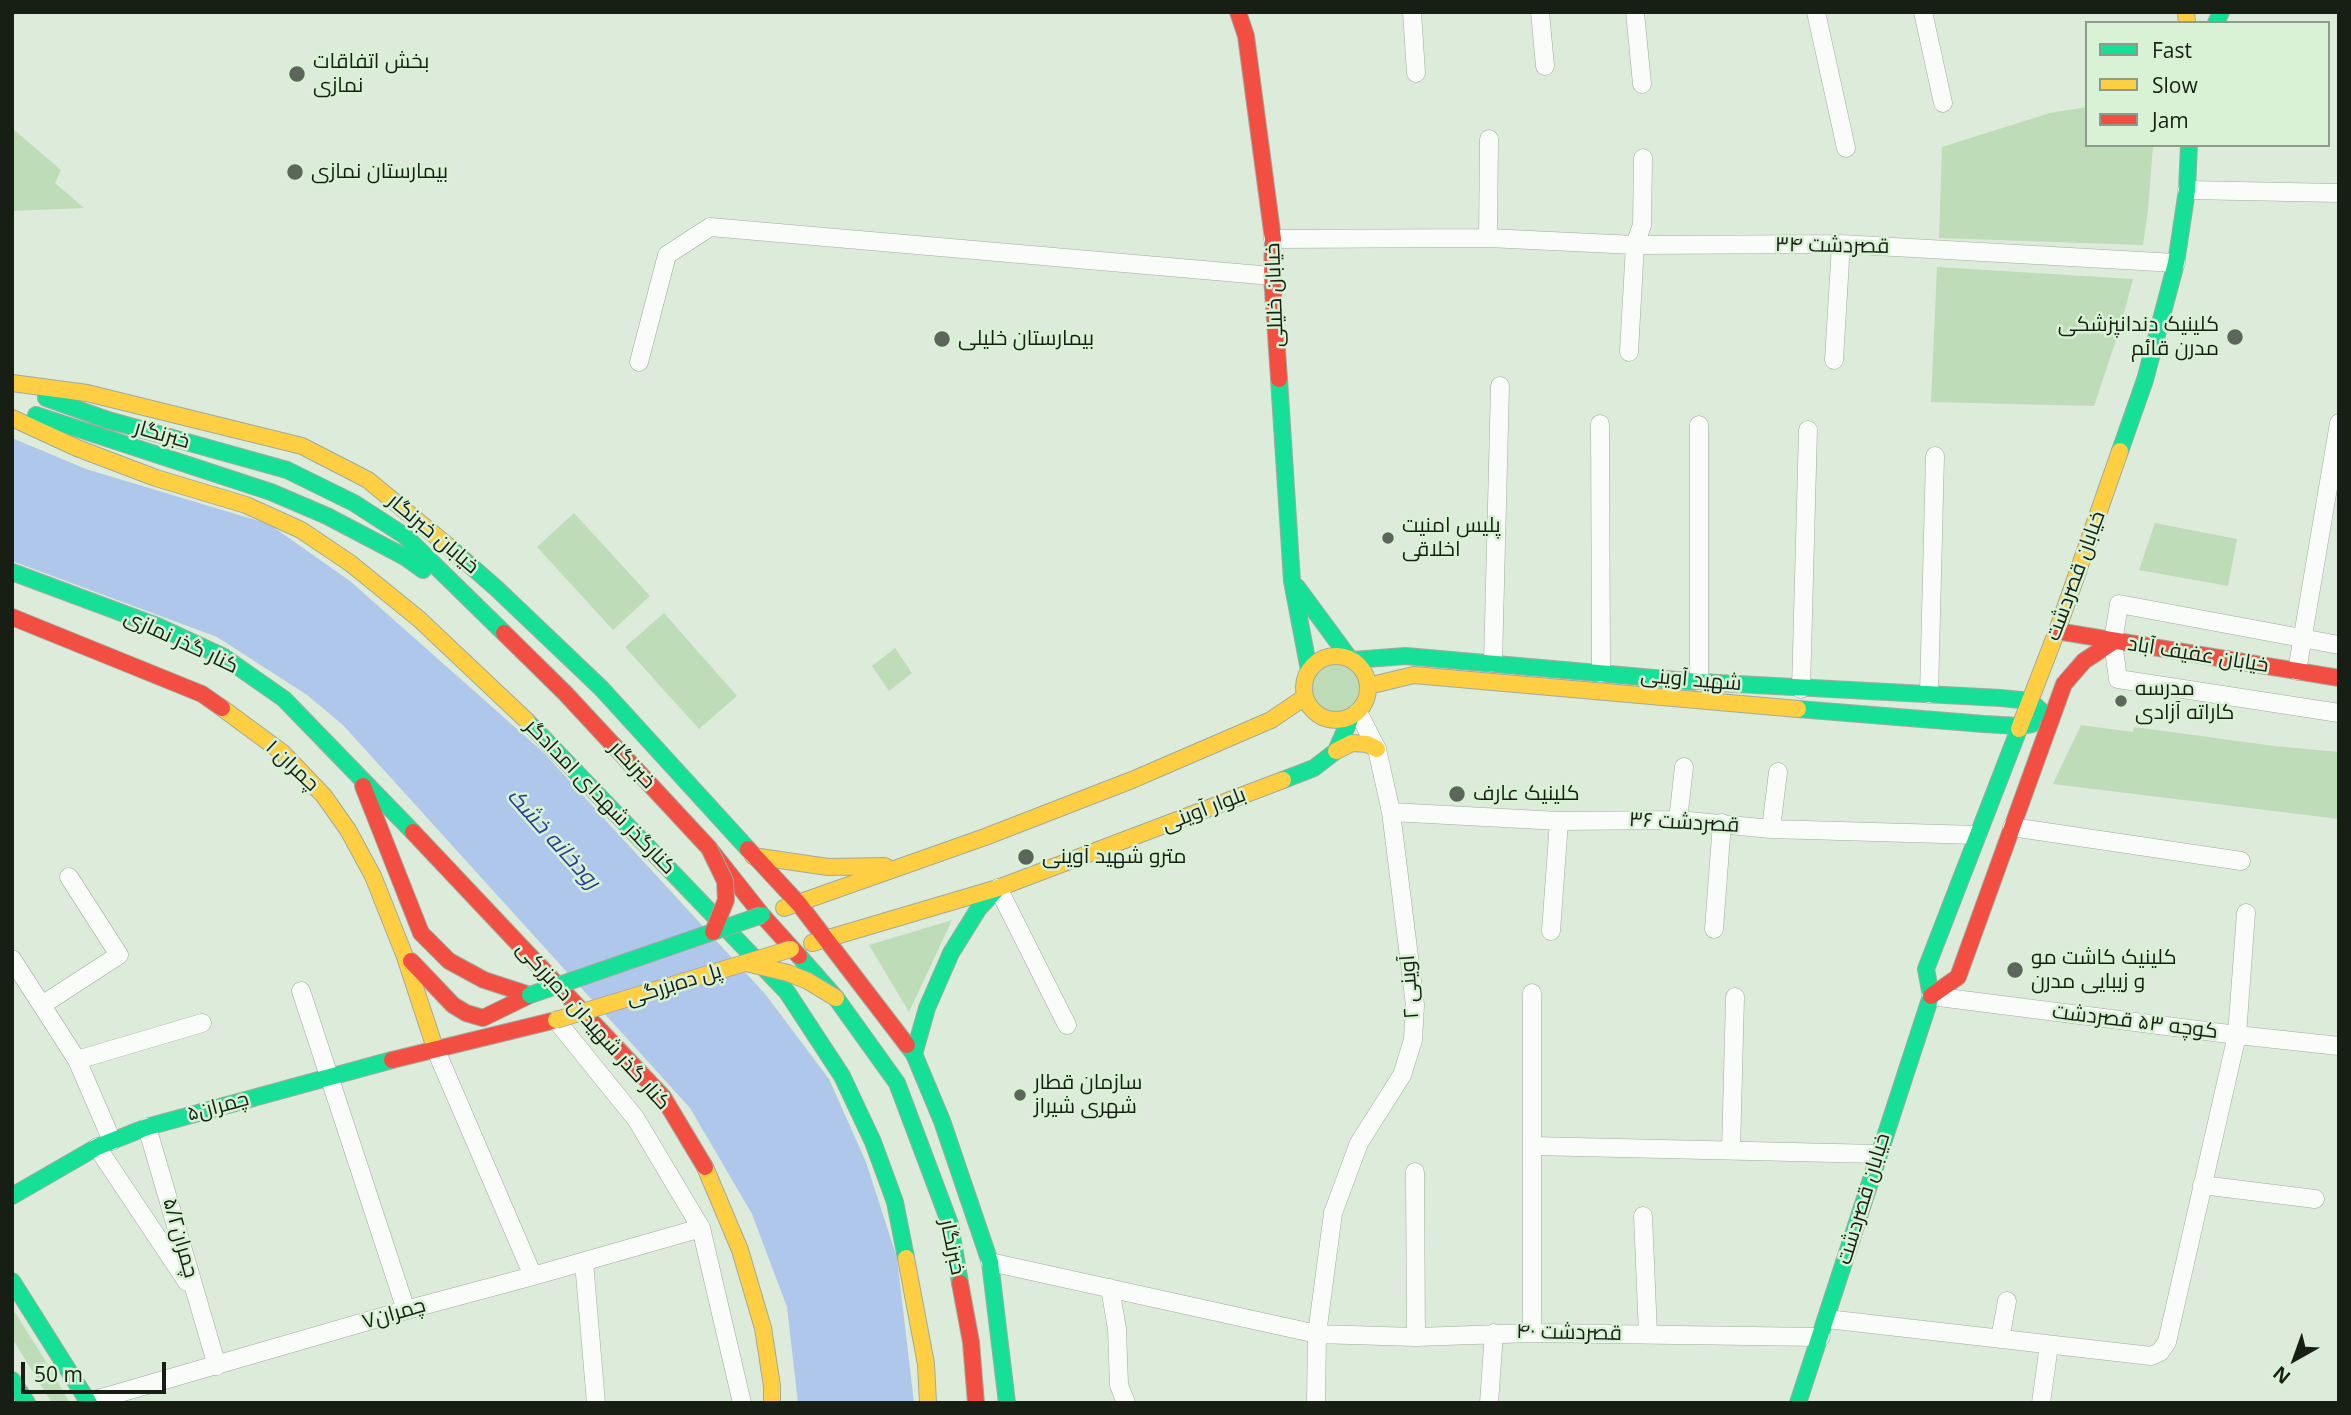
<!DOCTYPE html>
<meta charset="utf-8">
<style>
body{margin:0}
#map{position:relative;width:2351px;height:1415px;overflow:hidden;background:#ddebda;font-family:"Open Sans",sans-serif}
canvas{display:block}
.frame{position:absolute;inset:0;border:14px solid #171f15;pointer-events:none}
.legend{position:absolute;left:2085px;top:21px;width:245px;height:126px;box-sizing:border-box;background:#d9f1d4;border:2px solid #8b9d88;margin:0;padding:9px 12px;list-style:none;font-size:21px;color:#171f15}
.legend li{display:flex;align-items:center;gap:14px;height:35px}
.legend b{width:35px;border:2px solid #8b9d88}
.north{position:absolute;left:2260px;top:1324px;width:70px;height:70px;-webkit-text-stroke:5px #d9f1d4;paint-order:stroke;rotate:220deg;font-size:19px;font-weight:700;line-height:28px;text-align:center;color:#171f15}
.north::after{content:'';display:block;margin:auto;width:24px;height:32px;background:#171f15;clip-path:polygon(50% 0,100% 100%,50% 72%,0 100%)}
.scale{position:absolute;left:21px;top:1362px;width:145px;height:32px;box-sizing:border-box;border:4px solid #171f15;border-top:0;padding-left:9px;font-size:21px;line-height:24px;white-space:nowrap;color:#171f15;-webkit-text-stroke:5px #d9f1d4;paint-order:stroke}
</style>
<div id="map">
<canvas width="2351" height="1415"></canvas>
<div class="frame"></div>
<ul class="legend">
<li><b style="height:9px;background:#16e098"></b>Fast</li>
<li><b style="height:9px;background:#ffcf43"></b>Slow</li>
<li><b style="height:9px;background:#f24e42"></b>Jam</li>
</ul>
<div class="north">N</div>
<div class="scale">50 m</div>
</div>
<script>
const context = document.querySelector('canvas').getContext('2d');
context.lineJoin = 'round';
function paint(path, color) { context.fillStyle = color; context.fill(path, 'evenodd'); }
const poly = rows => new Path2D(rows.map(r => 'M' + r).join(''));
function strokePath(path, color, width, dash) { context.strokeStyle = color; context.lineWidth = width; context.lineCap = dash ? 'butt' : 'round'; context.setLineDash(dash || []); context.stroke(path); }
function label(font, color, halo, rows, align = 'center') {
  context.font = font + ' "Open Sans",Cairo,sans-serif'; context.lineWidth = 5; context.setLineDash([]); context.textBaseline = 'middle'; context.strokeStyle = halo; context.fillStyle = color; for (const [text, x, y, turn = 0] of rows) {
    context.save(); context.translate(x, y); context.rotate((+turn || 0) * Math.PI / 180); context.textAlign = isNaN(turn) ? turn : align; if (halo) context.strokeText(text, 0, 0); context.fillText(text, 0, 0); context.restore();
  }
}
const green = poly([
 [2087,107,2087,145,2153,145,2148,210,2143,245,1939,238,1942,147,2050,113],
 [12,128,61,170,55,183,84,208,12,211],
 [1937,267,2133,279,2120,328,2094,406,1931,402],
 [574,513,650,596,613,630,537,547],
 [2155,523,2237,539,2228,586,2139,570],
 [664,613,737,696,699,729,625,647],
 [895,648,912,673,889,691,872,666],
 '1312 689a24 24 0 1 1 48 0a24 24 0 1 1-48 0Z',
 [2081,725,2133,732,2134,727,2274,746,2339,752,2339,819,2053,784],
 [952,920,909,1012,869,945],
 [12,1308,45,1360,70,1403,52,1403,12,1338]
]);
const water = poly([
 [12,438,86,469,269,524,350,581,543,752,766,995,829,1079,866,1162,897,1258,914,1403,798,1403,787,1307,752,1214,690,1108,343,725,307,695,217,637,12,561]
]);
const street = poly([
 [1412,12,1416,73],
 [1540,12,1545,66],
 [1635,12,1642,84],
 [1816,12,1846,148],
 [1923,12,1943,103],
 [2187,190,2339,193],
 [1488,238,1489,139],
 [1273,239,1488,238,1635,245,1841,244,2176,263],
 [1629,352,1635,245,1642,225,1643,158],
 [1834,360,1841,244],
 [639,362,667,255,710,227,1272,276],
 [1600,424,1601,673],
 [1699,425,1699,682],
 [2339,645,2119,604,2113,642,2118,679,2339,713],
 [1493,663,1500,386],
 [2297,671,2339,423],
 [1801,689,1808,430],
 [1929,694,1935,456],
 [1391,812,1559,821,1678,820,1771,829,1977,835],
 [1678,820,1684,767],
 [2012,827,2241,861],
 [1771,829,1778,772],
 [998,888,1067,1025],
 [1714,929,1722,823],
 [1551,931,1559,821],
 [12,959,77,1060,112,1141],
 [301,991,406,1310],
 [1532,993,1532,1333],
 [1931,996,2237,1035,2339,1046],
 [42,1005,119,955,69,877],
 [556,1020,636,1119,701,1228,742,1403],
 [435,1048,533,1276],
 [77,1060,202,1023],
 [147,1127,217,1366],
 [1533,1146,1878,1154],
 [97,1147,187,1282],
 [1731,1150,1735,997],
 [1415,1172,1416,1337],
 [2202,1185,2315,1199],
 [1643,1216,1648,1334],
 [584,1262,596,1403],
 [990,1262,1317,1334,1416,1337,1532,1333,1821,1337],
 [1110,1288,1117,1329,1119,1385,1126,1403],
 [1827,1319,2151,1356,2160,1352,2167,1342,2237,1035,2246,913],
 [2000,1339,2007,1301],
 [88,1402,406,1310,533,1276,701,1228],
 [1316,1403,1317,1334,1333,1213,1359,1143,1402,1075,1413,1040,1415,1005,1391,812,1377,749,1358,712],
 [1489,1403,1494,1333],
 [2041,1403,2049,1345]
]);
const fast = poly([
 [2216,23,2221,12],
 [1279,379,1292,581,1309,670],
 [46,398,108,420,287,470,354,503,405,536,504,633],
 [36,415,271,492,327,516,405,557,423,570],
 [2120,451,2145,380,2176,263,2187,190,2189,145],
 [448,546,496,588,601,688,748,849],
 [12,572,157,626,224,657,284,699,413,832],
 [1297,587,1350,659],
 [1352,660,1406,656,1699,682,2001,698,2030,701,2051,720],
 [1798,709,1984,724,2019,726,2032,724],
 [527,721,787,992,842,1076,873,1142,895,1202,906,1258],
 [1283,780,1314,768,1336,751,1351,717],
 [799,956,836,998,897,1083,950,1224,960,1283],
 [907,1045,914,1054,942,1121,990,1262,1007,1403],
 [914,1054,927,1008,951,953,979,908,998,888],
 [12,1196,97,1147,147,1127,392,1060],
 [12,1281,89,1403],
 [12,1380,27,1403],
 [1798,1403,1931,996,1926,969,2019,729]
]);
const slow = poly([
 [2186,12,2187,23],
 [12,383,87,393,302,446,368,480,448,546],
 [12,418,77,448,156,478,246,505,301,530,350,563,419,619,527,721],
 '1304 688a32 32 0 1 1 64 0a32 32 0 1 1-64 0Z',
 [1368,686,1414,675,1798,709],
 [222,708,283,753,324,796,348,830,373,876,404,954,435,1048],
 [2019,729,2057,631,2120,451],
 [1336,751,1352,743,1367,744,1377,749],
 [753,856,828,867,885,866],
 [784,908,985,837,1132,780,1271,720,1305,697],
 [812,943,998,888,1283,780],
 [705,1167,740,1250,763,1328,772,1386,772,1403],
 [906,1258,926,1364,928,1403]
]);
const jam = poly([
 [1238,12,1246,36,1273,239,1272,276,1279,379],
 [12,617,202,694,222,708],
 [2057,631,2339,678],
 [504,633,565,693,709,848,762,915,799,956],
 [363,786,421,933,449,961,484,980,530,995],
 [413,832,663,1097,705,1167],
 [748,849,799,904,907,1045],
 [411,961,453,1005,466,1013,483,1018,530,995],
 [1931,996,1958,977,2064,684,2084,661,2113,642],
 [392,1060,556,1020],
 [960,1283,971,1342,976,1403]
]);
const fastBridge = poly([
 [530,995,762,915]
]);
const slowBridge = poly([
 [746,963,788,973,808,981,836,998],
 [556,1020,791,949]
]);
const jamBridge = poly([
 [709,848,725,881,726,900,713,932]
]);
const markers = [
 [297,74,9,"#5c665a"],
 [295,172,9,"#5c665a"],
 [2235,337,9,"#5c665a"],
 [942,339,9,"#5c665a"],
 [1388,538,7,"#5c665a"],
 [2121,701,7,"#5c665a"],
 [1457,794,9,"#5c665a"],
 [1026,857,9,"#5c665a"],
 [2015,970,9,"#5c665a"],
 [1020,1095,7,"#5c665a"]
];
const poiNames = [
 ["بخش اتفاقات",313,62],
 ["نمازی",313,86],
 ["بیمارستان نمازی",311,172],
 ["کلینیک دندانپزشکی",2219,325,"right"],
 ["مدرن قائم",2219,349,"right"],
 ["بیمارستان خلیلی",958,339],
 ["پلیس امنیت",1402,526],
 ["اخلاقی",1402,550],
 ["مدرسه",2135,689],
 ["کاراته آزادی",2135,713],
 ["کلینیک عارف",1473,794],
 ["مترو شهید آوینی",1042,857],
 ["کلینیک کاشت مو",2031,958],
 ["و زیبایی مدرن",2031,982],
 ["سازمان قطار",1034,1083],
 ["شهری شیراز",1034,1107]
];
const streetNames = [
 ["قصردشت ۳۴",1832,246,1],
 ["خیابان خلیلی",1275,295,-92],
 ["خبرنگار",162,435,16],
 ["خیابان خبرنگار",433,534,40],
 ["خیابان قصردشت",2076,576,-70],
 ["کنار گذر نمازی",181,642,25],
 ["خیابان عفیف آباد",2198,655,9],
 ["شهید آوینی",1691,680,5],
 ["خبرنگار",632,765,47],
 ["چمران ۱",292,766,43],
 ["کنارگذر شهدای امدادگر",600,797,46],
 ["بلوار آوینی",1204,810,-21],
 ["۳۶ قصردشت",1684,823,3],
 ["پل ده‌بزرگی",674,985,-17],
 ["۲ آوینی",1410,987,-94],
 ["کوچه ۵۳ قصردشت",2135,1022,7],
 ["کنار گذر شهیدان ده‌بزرکی",593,1026,48],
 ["چمران۵",218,1107,-15],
 ["خیابان قصردشت",1864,1199,-73],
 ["چمران۵/۲",180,1238,74],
 ["خبرنگار",952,1247,78],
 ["چمران۷",394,1314,-16],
 ["۴۰ قصردشت",1569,1333,1]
];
const waterNames = [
 ["رودخانه خشک",553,839,48]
];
paint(green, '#bedcb7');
paint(water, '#b0c7ec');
strokePath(street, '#a0aa9e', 19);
strokePath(fast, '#a0aa9e', 18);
strokePath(slow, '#a0aa9e', 18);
strokePath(jam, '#a0aa9e', 18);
strokePath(street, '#fafcf9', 18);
strokePath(fast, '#16e098', 16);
strokePath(slow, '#ffcf43', 16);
strokePath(jam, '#f24e42', 16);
strokePath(fastBridge, '#a0aa9e', 18, []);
strokePath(slowBridge, '#a0aa9e', 18, []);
strokePath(jamBridge, '#a0aa9e', 18, []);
strokePath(fastBridge, '#16e098', 16);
strokePath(slowBridge, '#ffcf43', 16);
strokePath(jamBridge, '#f24e42', 16);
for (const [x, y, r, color] of markers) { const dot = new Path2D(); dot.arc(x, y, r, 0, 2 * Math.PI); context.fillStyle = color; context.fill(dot); strokePath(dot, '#d9f1d4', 2.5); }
label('21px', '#171f15', '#d9f1d4', poiNames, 'left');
label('21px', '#171f15', '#d9f1d4', streetNames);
label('italic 23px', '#264196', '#d9f1d4', waterNames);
</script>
